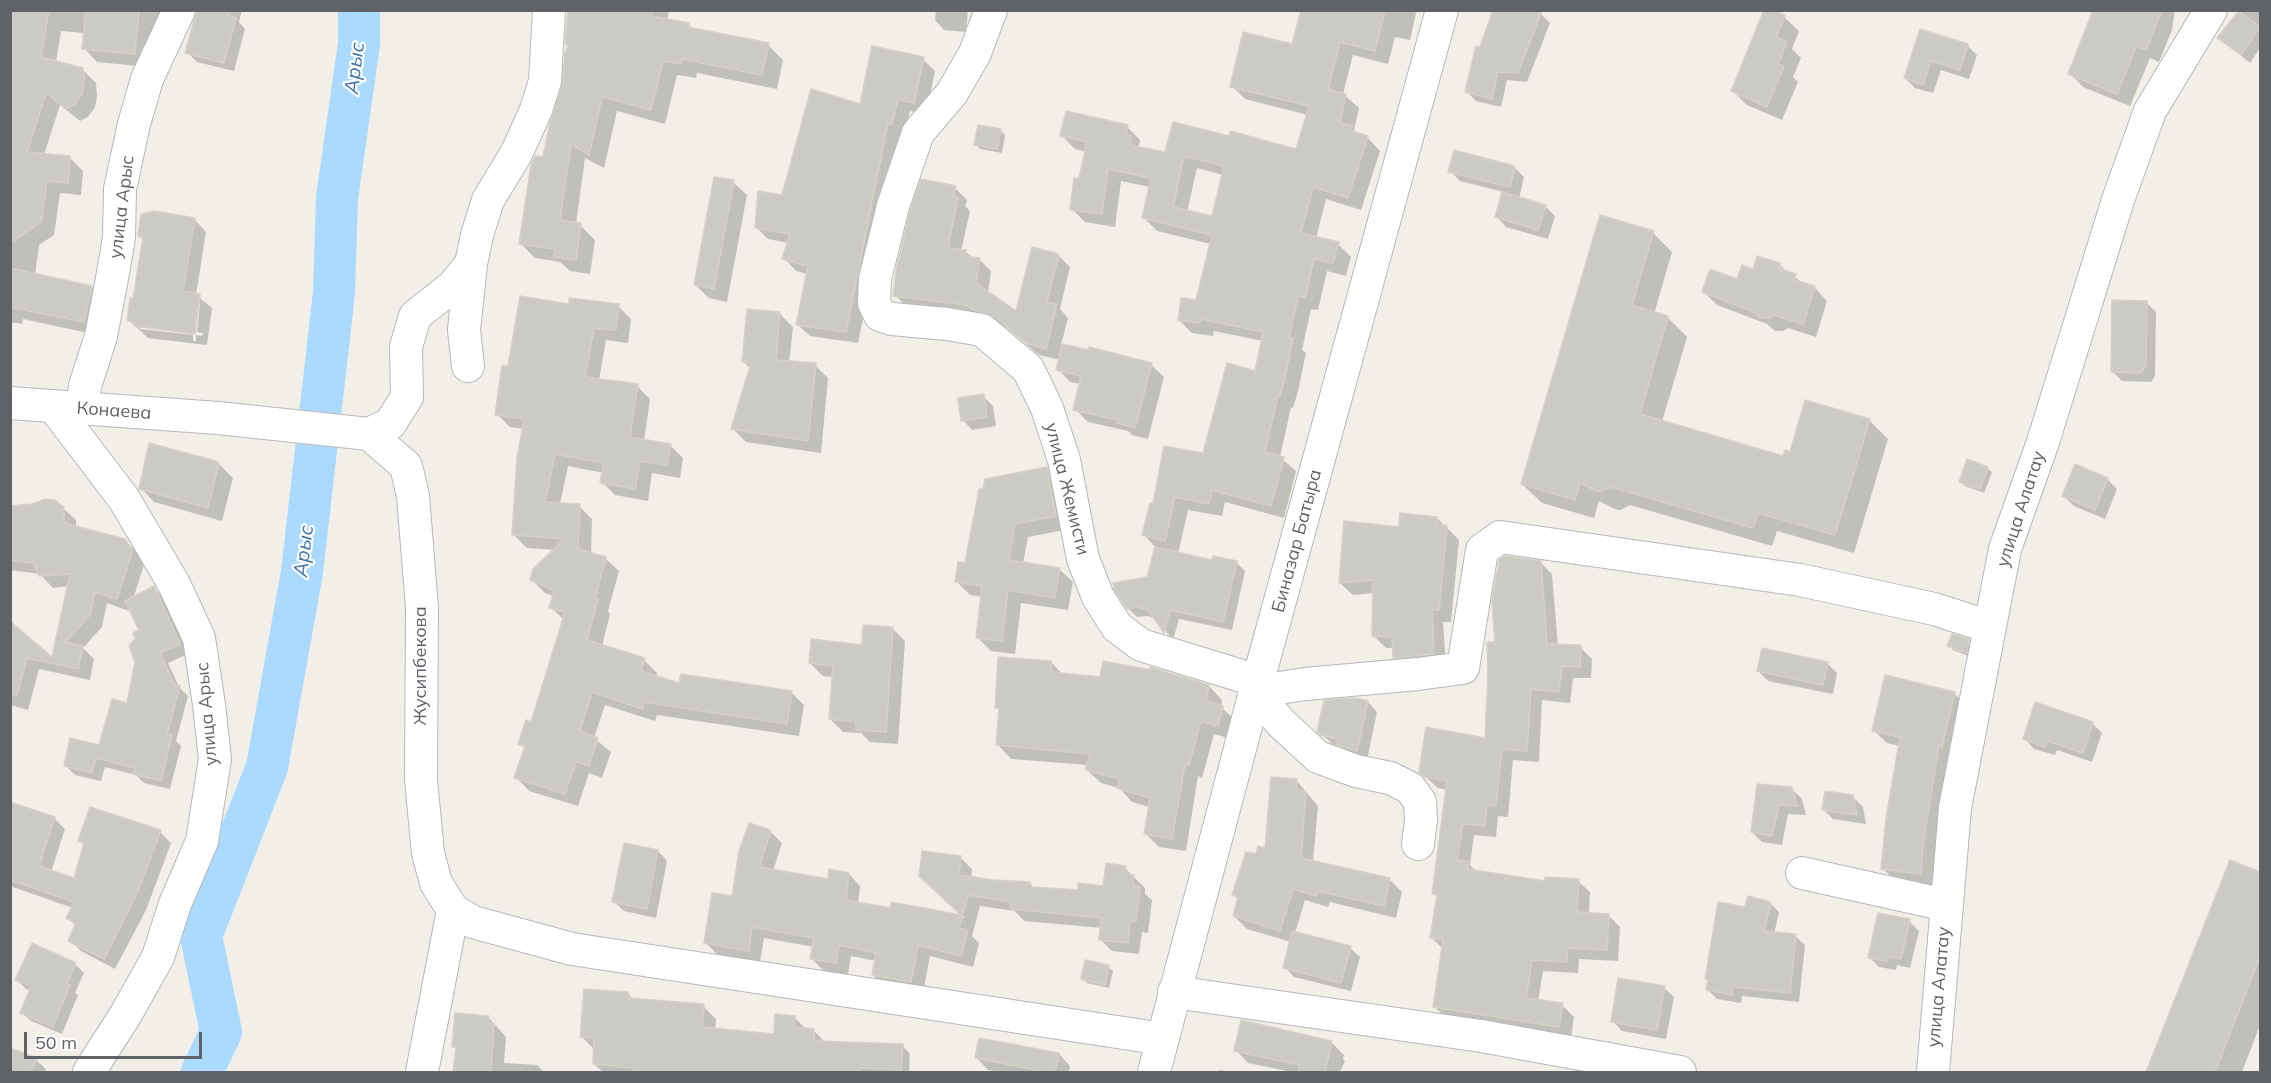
<!DOCTYPE html>
<meta charset="utf-8">
<style>
body{margin:0}
#map{position:relative;width:2271px;height:1083px;overflow:hidden;background:#f1efe8;font-family:Mulish,sans-serif}
canvas{display:block}
.frame{position:absolute;inset:0;border:12px solid #5f6368;pointer-events:none}
.scale{position:absolute;left:24px;top:1032px;width:178px;height:27px;box-sizing:border-box;border:3px solid #5f6368;border-top:0;padding-left:8px;font-size:18px;line-height:21px;white-space:nowrap;color:#5f6368;-webkit-text-stroke:4px #fff;paint-order:stroke}
</style>
<div id="map">
<canvas width="2271" height="1083"></canvas>
<div class="frame"></div>
<div class="scale">50 m</div>
</div>
<script>
const context = document.querySelector('canvas').getContext('2d');
context.lineJoin = 'round';
function paint(path, color) { context.fillStyle = color; context.fill(path, 'evenodd'); }
const poly = rows => new Path2D(rows.map(r => 'M' + r).join(''));
function strokePath(path, color, width, dash) { context.strokeStyle = color; context.lineWidth = width; context.lineCap = dash ? 'butt' : 'round'; context.setLineDash(dash || []); context.stroke(path); }
function label(font, color, halo, rows, align = 'center') {
  context.font = font + ' Mulish,sans-serif'; context.lineWidth = 4.5; context.setLineDash([]); context.textBaseline = 'middle'; context.strokeStyle = halo; context.fillStyle = color; for (const [text, x, y, turn = 0] of rows) {
    context.save(); context.translate(x, y); context.rotate((+turn || 0) * Math.PI / 180); context.textAlign = isNaN(turn) ? turn : align; if (halo) context.strokeText(text, 0, 0); context.fillText(text, 0, 0); context.restore();
  }
}
const shadow = poly([
 [10,10,170,10,148,67,97,62,84,48,85,33,61,31,56,62,82,69,96,83,97,96,95,107,88,117,80,121,60,105,44,155,69,157,83,171,81,195,60,193,54,235,39,245,35,275,92,287,105,301,97,335,23,319,22,324,10,322],
 [198,10,242,10,239,22,245,29,234,71,197,62,187,52],
 [570,10,669,10,667,21,688,24,693,30,768,45,783,60,777,89,697,73,696,78,677,75,665,124,617,111,604,168,585,158,576,224,580,225,595,240,590,274,570,271,560,262,535,258,520,243,564,86,569,46],
 [936,10,968,10,966,32,944,30,935,20],
 [1302,10,1414,10,1416,13,1410,40,1395,37,1388,64,1353,55,1343,94,1359,108,1354,130,1359,135,1367,137,1380,151,1361,210,1326,199,1316,238,1338,244,1351,257,1346,276,1327,271,1318,310,1311,309,1302,350,1306,353,1298,391,1293,408,1291,407,1280,457,1296,471,1284,518,1225,502,1222,516,1188,510,1178,554,1213,562,1236,562,1245,571,1232,630,1179,619,1173,640,1155,618,1147,616,1137,617,1128,608,1148,579,1156,548,1144,535,1154,506,1204,455,1256,372,1263,341,1214,331,1213,336,1192,333,1179,320,1197,302,1211,244,1157,231,1143,217,1150,187,1121,181,1115,227,1085,222,1072,209,1087,152,1075,149,1062,136,1127,127,1140,140,1139,146,1142,149,1166,154,1230,138,1297,151,1308,115,1245,99,1232,86,1294,46],
 [1197,168,1223,175,1213,217,1187,212],
 [2120,10,2175,10,2172,30,2159,62,2150,58,2130,106,2083,87,2070,73],
 [2241,10,2260,10,2260,48,2250,63,2219,38],
 [1533,11,1541,14,1550,23,1527,82,1507,80,1501,107,1476,101,1467,92,1481,49],
 [1784,17,1799,31,1792,49,1801,58,1793,77,1798,82,1782,120,1747,105,1732,90],
 [1921,31,1967,45,1977,55,1969,79,1941,70,1933,93,1915,88,1905,78],
 [923,59,935,71,926,114,910,111,904,135,900,135,858,343,810,336,797,324,808,274,796,271,784,258,789,243,768,239,756,227,861,106],
 [1000,130,1005,135,1002,153,980,149,976,144],
 [1514,167,1524,177,1519,199,1545,206,1555,216,1548,239,1506,227,1497,217,1504,192,1460,181,1450,171],
 [733,182,747,195,727,302,709,298,695,285],
 [955,188,967,200,965,206,970,211,961,251,965,251,973,258,979,259,991,271,988,293,1017,314,1058,255,1070,267,1060,309,1068,318,1061,345,1151,365,1164,377,1148,439,1132,435,1128,431,1088,422,1075,409,1080,384,1070,382,1058,369,1060,360,1039,355,1007,328,988,322,907,307,895,295],
 [194,219,206,232,196,295,212,308,207,345,148,338,129,320,134,300,144,241,139,236],
 [197,303,200,303,197,332,203,333,202,336,196,335,196,341,193,341,193,335,140,329,140,326],
 [1653,233,1672,252,1654,314,1668,318,1687,337,1662,422,1784,458,1869,420,1888,439,1854,553,1777,531,1772,546,1630,505,1621,510,1617,510,1599,501,1594,518,1542,503,1522,484],
 [1779,265,1804,284,1814,287,1827,301,1816,337,1788,328,1783,331,1775,331,1767,324,1717,305,1704,292,1738,281,1754,271],
 [2146,302,2156,312,2155,376,2151,382,2122,381,2113,372],
 [570,305,618,306,631,319,628,343,606,340,599,380,637,386,650,399,644,441,670,445,683,458,680,478,652,473,648,501,615,495,602,482,604,473,568,466,560,504,579,506,592,519,591,554,605,558,619,571,608,611,610,614,602,646,644,660,657,673,656,677,681,685,791,692,804,705,799,736,657,715,655,721,605,705,594,738,611,752,602,778,589,773,578,806,529,791,516,777,525,749,520,743,532,724,564,620,551,607,554,596,545,593,532,580,555,550,527,548,514,535,524,429,510,427,497,414,510,367],
 [779,313,793,327,789,363,815,365,828,378,821,453,746,442,733,429,751,369,744,362],
 [983,396,993,406,996,426,972,430,963,420],
 [218,463,233,478,222,521,154,502,140,487],
 [1987,468,1992,472,1984,493,1965,486,1960,481],
 [1047,469,1060,482,1069,529,1028,537,1023,563,1059,569,1073,582,1068,610,1021,603,1015,654,991,651,977,637,982,597,970,595,957,582,967,564],
 [2107,479,2117,489,2105,519,2074,506,2064,496],
 [10,508,63,508,76,520,76,528,125,540,137,553,144,565,133,599,154,588,163,597,188,654,168,663,179,687,188,696,176,741,181,746,170,789,144,783,136,775,105,767,101,781,75,775,65,765,100,747,128,705,141,630,130,608,129,611,107,603,102,627,83,648,94,659,90,680,39,669,28,710,10,705,10,633,53,660,69,586,53,588,40,574,10,570],
 [1437,518,1459,540,1451,622,1443,622,1446,666,1407,670,1394,657,1394,648,1386,648,1374,636,1375,593,1353,595,1340,583],
 [1540,562,1552,574,1558,646,1580,647,1592,659,1591,678,1573,678,1570,703,1542,700,1539,762,1513,760,1508,817,1498,816,1496,837,1474,835,1470,865,1477,872,1546,883,1578,881,1590,892,1589,914,1608,915,1620,927,1618,961,1579,959,1578,973,1543,971,1538,1001,1562,1005,1574,1017,1571,1038,1446,1018,1434,1006,1443,949,1432,938,1438,898,1434,894,1447,790,1438,788,1420,772,1486,740,1497,643],
 [892,628,905,641,898,744,870,742,861,733,843,732,830,719,833,677,823,676,810,663,863,646],
 [1968,641,1973,645,1971,657,1953,650,1949,646],
 [1051,662,1063,675,1209,686,1222,700,1221,707,1236,721,1232,739,1214,734,1202,778,1198,776,1186,851,1159,847,1146,834,1150,807,1132,802,1119,788,1101,783,1087,770,1088,765,1011,759,998,745,1001,711,996,707],
 [1827,663,1837,673,1833,694,1768,681,1758,671],
 [1954,693,1967,706,1951,758,1935,857,1933,886,1896,881,1883,869,1900,746,1887,743,1874,731],
 [1368,702,1377,712,1367,760,1349,754,1340,746,1332,744,1319,731],
 [2092,723,2102,733,2092,762,2057,750,2055,755,2034,749,2025,739],
 [1297,781,1318,806,1313,862,1390,880,1402,892,1396,918,1330,902,1328,907,1305,900,1295,933,1350,948,1360,957,1351,991,1294,977,1285,967,1291,942,1247,929,1234,916,1239,900,1234,895,1257,856,1266,850],
 [1792,789,1802,799,1806,815,1788,814,1782,845,1762,842,1752,832],
 [1853,797,1863,807,1866,824,1833,819,1823,809],
 [54,818,65,829,51,872,74,880,85,846,80,841,160,832,171,843,146,910,115,969,81,951,70,940,76,926,68,918,73,908,10,886,10,830],
 [770,831,782,843,773,871,829,881,849,874,860,886,858,904,891,910,892,903,965,918,933,887,960,857,972,869,971,878,1029,884,1034,889,1079,891,1104,888,1125,868,1145,888,1145,894,1152,900,1148,933,1142,932,1139,954,1112,951,1100,939,1102,928,1024,921,1015,911,980,906,972,936,979,943,973,967,930,956,923,993,885,987,873,975,876,961,851,956,848,974,824,971,812,959,814,947,764,938,760,962,718,955,706,943,734,898],
 [658,851,667,861,656,918,624,911,614,902],
 [2231,862,2260,874,2260,1025,2242,1072,2148,1072],
 [1770,903,1779,912,1774,934,1795,936,1805,945,1799,1002,1742,996,1741,1003,1717,999,1708,990,1709,981,1706,978,1747,909],
 [1909,921,1919,931,1910,968,1897,965,1896,970,1879,967,1869,957],
 [75,964,84,973,75,993,78,995,62,1034,31,1021,22,1013,31,991,26,989,17,980],
 [1108,967,1113,971,1109,988,1087,983,1083,979],
 [1664,988,1674,997,1666,1039,1622,1031,1613,1021],
 [628,994,634,1000,703,1006,716,1019,715,1030,775,1036,794,1017,807,1030,814,1031,828,1045,902,1045,910,1054,909,1072,833,1072,833,1066,785,1063,784,1072,603,1072,594,1064,595,1050,582,1037],
 [488,1017,506,1037,504,1063,537,1065,544,1072,454,1072,457,1050,454,1046],
 [1331,1042,1344,1055,1343,1059,1345,1061,1340,1072,1292,1072,1248,1063,1236,1050],
 [10,1050,36,1060,46,1069,44,1072,10,1072],
 [1059,1054,1070,1066,1069,1072,1003,1072,988,1070,977,1058],
 [1219,1070,1232,1072,1219,1072]
]);
const river = poly([
 [202,1072,221,1032,201,936,267,767,302,572,334,293,337,198,359,44,359,10]
]);
const building = poly([
 [10,10,49,10,41,57,83,68,84,81,82,94,75,104,66,109,46,93,27,152,70,156,68,183,47,181,41,222,10,243,10,10],
 [86,10,139,10,135,54,82,49,86,10],
 [197,10,230,10,228,15,236,18,224,63,185,53,197,10],
 [568,10,652,10,651,16,689,23,688,27,769,43,762,75,682,59,681,64,663,61,651,110,602,97,589,155,571,144,560,220,581,223,576,260,554,257,555,249,519,244,531,165,535,156,543,157,550,122,562,86,565,53,568,45,565,44,568,10],
 [1301,10,1385,10,1375,51,1340,42,1328,89,1346,94,1340,122,1352,126,1351,131,1368,136,1348,198,1313,187,1301,233,1339,242,1333,263,1314,259,1305,298,1298,296,1289,338,1293,338,1285,377,1280,396,1278,395,1265,452,1284,457,1271,506,1212,490,1209,504,1175,497,1165,541,1142,535,1150,503,1153,504,1164,446,1203,453,1227,363,1255,371,1263,332,1201,319,1200,323,1178,320,1181,298,1196,300,1212,235,1142,218,1151,178,1108,169,1102,214,1070,210,1074,178,1079,178,1087,142,1060,136,1066,111,1128,125,1126,135,1131,136,1130,145,1165,152,1173,122,1229,136,1230,131,1296,149,1309,106,1230,87,1243,32,1292,44,1301,10],
 [1184,156,1224,166,1212,216,1173,207,1184,156],
 [1493,10,1542,10,1518,73,1498,72,1492,99,1465,92,1476,46,1480,47,1493,10],
 [1764,10,1773,10,1785,15,1776,37,1787,42,1778,64,1784,66,1767,107,1731,91,1764,10],
 [2093,10,2162,10,2146,50,2136,46,2117,94,2068,74,2093,10],
 [2239,11,2260,27,2241,55,2217,38,2239,11],
 [1920,29,1968,44,1960,70,1931,61,1923,85,1904,78,1920,29],
 [872,46,924,57,914,103,898,100,892,124,888,123,846,332,796,325,808,266,782,259,790,234,755,228,758,191,782,195,811,89,860,104,872,46],
 [978,125,1001,129,997,149,974,145,978,125],
 [1454,150,1515,166,1510,187,1448,172,1454,150],
 [714,177,734,180,714,289,694,285,714,177],
 [921,179,956,186,953,196,958,197,948,248,966,250,965,256,980,258,976,283,1016,311,1032,247,1059,254,1047,302,1057,304,1046,349,1026,343,994,316,974,310,966,305,893,296,897,266,910,211,921,179],
 [1502,192,1546,205,1538,230,1495,217,1502,192],
 [154,211,195,218,183,291,200,294,195,334,134,326,135,322,127,321,130,298,133,299,143,237,138,236,141,214,154,211],
 [1600,215,1654,231,1632,305,1668,316,1640,414,1783,456,1785,450,1790,452,1805,400,1870,419,1835,535,1758,513,1753,528,1611,487,1602,491,1597,491,1580,483,1575,500,1521,484,1600,215],
 [1757,256,1780,263,1780,269,1796,274,1794,280,1815,286,1803,324,1774,315,1769,318,1760,318,1752,311,1702,292,1710,269,1737,279,1742,265,1753,269,1757,256],
 [10,268,92,286,84,322,10,307,10,268],
 [520,296,569,304,569,298,619,304,616,330,594,328,585,377,638,384,630,437,671,444,667,465,640,461,635,489,600,483,604,463,555,454,545,502,580,504,578,549,606,557,595,599,598,599,587,640,645,658,641,671,679,683,681,674,792,691,787,724,644,702,642,709,592,692,580,731,598,738,589,766,576,761,565,794,514,778,525,746,518,744,526,720,531,722,565,612,549,608,554,590,530,580,533,569,564,539,512,535,517,458,524,419,495,415,502,365,508,366,520,296],
 [2112,300,2147,301,2146,365,2141,373,2111,372,2112,300],
 [747,309,780,312,776,360,816,363,808,441,731,429,751,363,742,362,747,309],
 [1062,344,1089,350,1089,347,1152,363,1135,428,1117,423,1118,420,1073,410,1081,376,1056,370,1062,344],
 [984,394,987,417,961,421,958,398,984,394],
 [149,443,219,462,208,508,139,489,149,443],
 [1967,459,1988,467,1980,489,1959,482,1967,459],
 [2075,464,2108,478,2095,510,2062,496,2075,464],
 [1047,467,1056,516,1015,524,1009,560,1060,568,1055,598,1008,590,1002,641,976,638,982,586,955,582,958,562,965,563,979,489,983,489,985,479,1047,467],
 [45,499,55,500,64,507,64,523,125,539,132,552,117,599,95,592,90,615,66,642,83,646,78,669,27,658,17,695,10,694,10,621,52,657,70,574,39,576,33,563,10,560,10,506,32,504,45,499],
 [1400,513,1437,517,1437,524,1447,526,1439,610,1432,610,1434,654,1393,658,1392,637,1372,636,1373,580,1339,583,1344,521,1399,527,1400,513],
 [1155,547,1212,560,1213,556,1237,561,1223,622,1170,610,1164,633,1148,610,1137,607,1127,609,1114,589,1113,583,1147,577,1155,547],
 [1505,556,1541,561,1547,644,1581,645,1580,667,1562,666,1559,692,1531,689,1527,751,1502,749,1496,806,1487,805,1485,826,1463,824,1457,860,1469,862,1468,869,1545,881,1545,877,1579,879,1577,912,1609,914,1607,950,1567,948,1567,962,1532,960,1526,998,1563,1003,1559,1027,1433,1007,1443,940,1430,938,1437,895,1432,894,1447,781,1424,777,1419,772,1426,727,1485,738,1488,675,1487,642,1495,642,1492,602,1499,560,1505,556],
 [154,586,180,644,160,653,174,684,180,686,167,734,172,735,161,781,133,774,135,768,96,758,92,773,64,766,70,738,99,745,112,699,127,703,135,662,129,646,135,638,133,633,139,630,125,601,154,586],
 [863,625,893,627,886,732,856,730,856,722,829,719,833,666,809,663,811,639,862,645,863,625],
 [1952,634,1969,639,1967,653,1947,646,1952,634],
 [1762,648,1828,662,1823,685,1757,671,1762,648],
 [998,657,1051,661,1051,672,1100,677,1103,661,1150,670,1150,667,1209,685,1206,701,1223,706,1218,726,1201,721,1189,765,1185,764,1172,839,1144,834,1150,798,1117,788,1119,779,1085,770,1090,754,996,745,999,708,995,708,998,657],
 [1885,675,1955,692,1942,747,1939,746,1923,844,1921,874,1881,869,1886,819,1900,737,1872,731,1885,675],
 [1355,698,1368,701,1357,751,1337,745,1338,739,1320,735,1317,732,1324,700,1355,698],
 [2035,702,2093,722,2083,753,2047,741,2045,747,2023,739,2035,702],
 [1271,777,1297,779,1296,790,1306,792,1301,858,1390,878,1384,906,1317,891,1316,896,1293,889,1280,931,1233,916,1238,897,1232,895,1246,852,1256,854,1258,846,1265,848,1271,777],
 [1757,784,1792,787,1797,806,1779,805,1772,836,1751,832,1757,784],
 [1825,791,1853,795,1857,815,1822,810,1825,791],
 [10,802,55,817,39,866,74,878,84,843,78,841,90,807,161,830,135,898,104,959,68,941,76,923,66,918,74,902,10,880,10,802],
 [749,823,771,830,759,867,828,879,829,869,849,873,846,900,890,908,891,902,961,915,919,876,922,851,961,856,959,875,994,880,1030,882,1032,887,1078,890,1078,883,1103,886,1106,863,1126,866,1125,874,1134,875,1133,886,1140,887,1136,922,1130,921,1128,943,1099,940,1101,918,1011,909,1011,902,968,895,959,928,968,930,961,956,918,945,911,982,872,975,876,953,839,945,836,963,810,959,814,938,752,927,749,951,704,943,712,893,732,896,739,851,749,823],
 [624,843,658,850,647,909,612,902,624,843],
 [2230,860,2260,872,2260,957,2215,1072,2146,1072,2230,860],
 [1748,896,1771,902,1764,931,1796,934,1790,993,1733,987,1732,995,1706,990,1708,979,1705,979,1718,902,1745,907,1748,896],
 [1878,913,1910,919,1901,959,1888,956,1887,961,1868,958,1878,913],
 [1292,931,1351,946,1341,983,1283,968,1292,931],
 [32,943,76,963,67,984,70,985,53,1027,20,1013,31,986,15,980,32,943],
 [1085,960,1109,965,1105,985,1081,979,1085,960],
 [1618,978,1665,986,1657,1030,1611,1022,1618,978],
 [584,989,628,992,628,998,704,1004,702,1027,774,1034,775,1014,795,1016,794,1027,814,1029,814,1041,903,1044,901,1070,860,1068,860,1072,633,1072,633,1068,593,1064,594,1038,580,1037,584,989],
 [455,1013,489,1016,488,1023,494,1023,491,1072,453,1072,456,1047,452,1047,455,1013],
 [1241,1020,1332,1041,1325,1072,1298,1072,1300,1065,1234,1051,1241,1020],
 [979,1038,1059,1053,1055,1072,1035,1072,1036,1070,975,1058,979,1038],
 [10,1048,37,1058,31,1072,10,1072,10,1048]
]);
const minor = poly([
 [991,10,975,53,952,93,918,133,893,206,875,279,874,303,880,315,892,319,947,324,982,330,1028,369,1047,408,1064,460,1083,559,1098,597,1117,627,1141,645,1258,681],
 [468,366,464,330,471,264],
 [10,403,218,418,369,434],
 [54,407,124,499,174,584,199,638,209,705,215,759,202,841,175,904,158,957,126,1014,89,1072],
 [82,409,85,386,101,336,111,284,119,238,120,189,134,124,147,79,179,10],
 [369,434,406,466,413,496,422,608,421,780,428,853,436,883,453,910,473,922,572,949,1163,1039],
 [369,434,390,424,407,397,406,347,415,316,453,286,471,264,477,235,488,200,516,154,536,110,545,81,549,10],
 [1255,692,1305,684,1418,674,1463,668,1482,550,1500,537,1800,580,1934,609,1990,627],
 [1255,692,1281,723,1318,757,1356,771,1390,778,1410,788,1420,802,1421,820,1418,844],
 [1802,873,1946,905],
 [1174,992,1481,1036,1680,1072],
 [422,1072,453,910],
 [1154,1072,1255,692,1442,10],
 [1933,1072,1955,808,2005,549,2043,442,2118,200,2150,111,2211,10]
]);
const streetNames = [
 ["улица Арыс",122,207,-83],
 ["Конаева",114,411,4],
 ["улица Жемисти",1067,489,76],
 ["улица Алатау",2021,509,-72],
 ["Биназар Батыра",1297,541,-75],
 ["Жусипбекова",421,666,-90],
 ["улица Арыс",207,714,-95],
 ["улица Алатау",1939,987,-85]
];
const waterNames = [
 ["Арыс",355,68,-83],
 ["Арыс",304,551,-83]
];
paint(shadow, '#0003');
strokePath(river, '#aadaff', 42);
paint(building, '#cccac5');
strokePath(building, '#d6d1c6', 1.5);
strokePath(minor, '#b5b8bc', 34);
strokePath(minor, '#fff', 32);
label('18px', '#5f6368', '#fff', streetNames);
label('italic 20px', '#4174aa', '#fff', waterNames);
</script>
